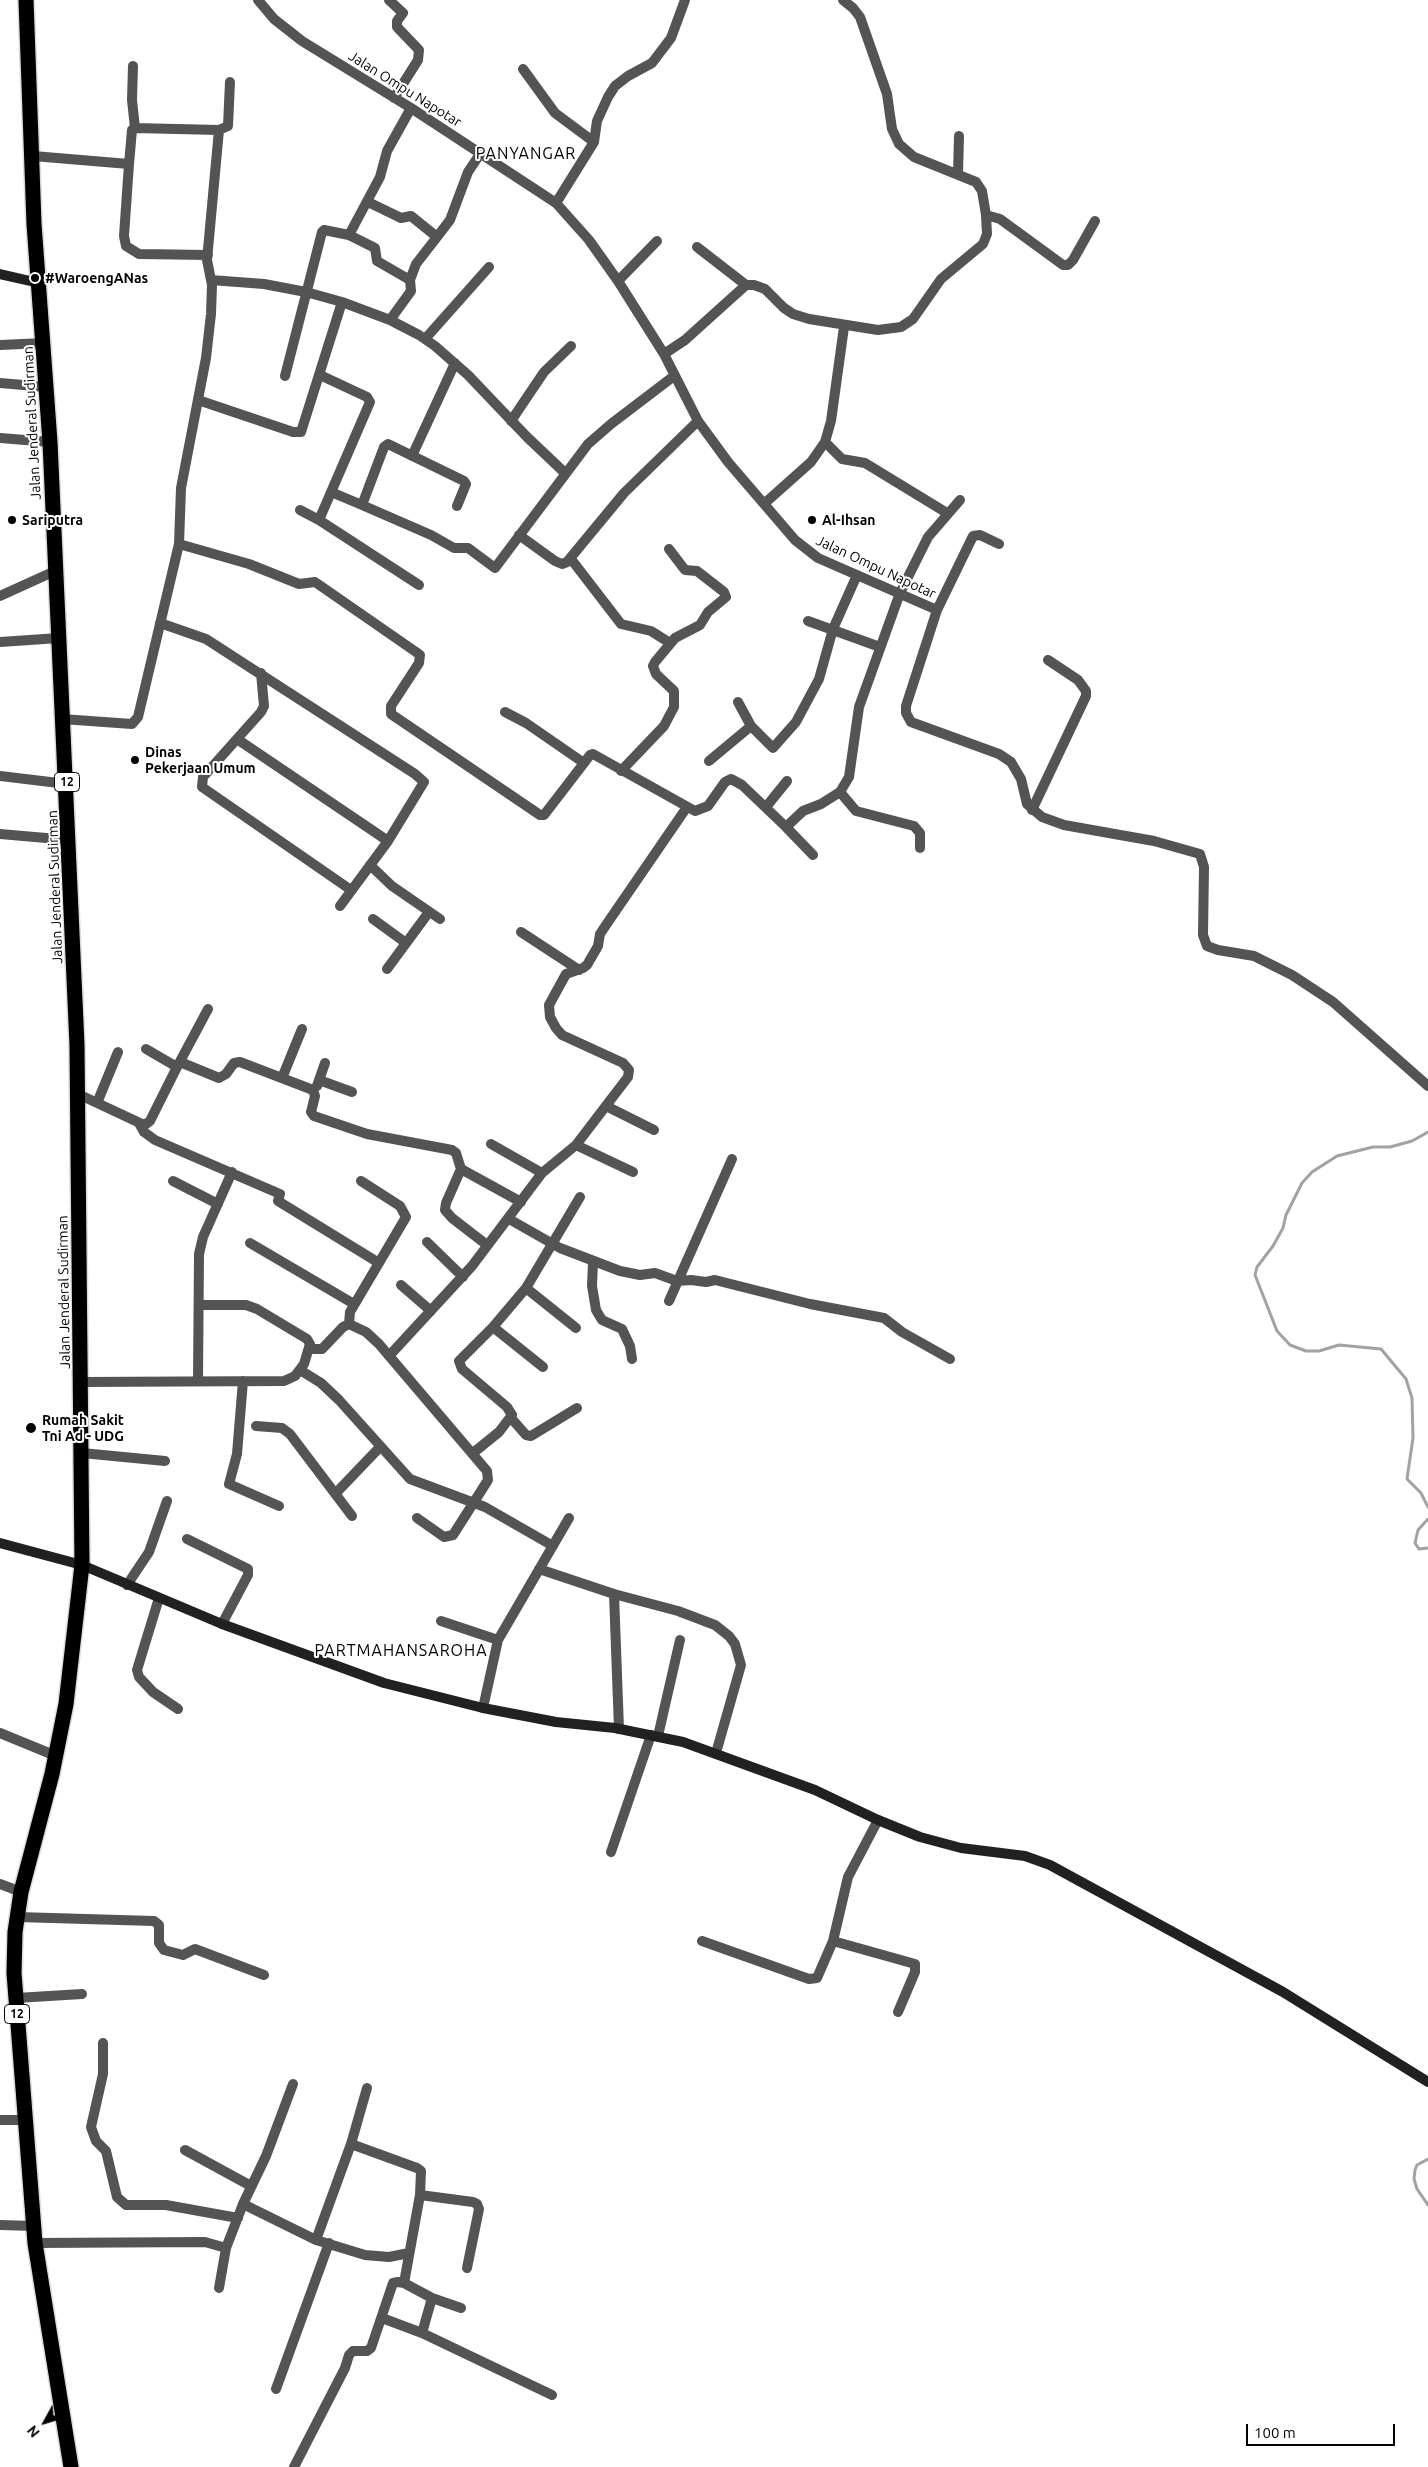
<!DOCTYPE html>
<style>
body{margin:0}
#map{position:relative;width:1428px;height:2467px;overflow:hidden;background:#fff;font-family:Ubuntu,sans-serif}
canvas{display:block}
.north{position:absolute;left:20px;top:2397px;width:50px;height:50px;-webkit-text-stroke:4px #fff;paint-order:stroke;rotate:231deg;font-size:14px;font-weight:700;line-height:20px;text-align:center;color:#000}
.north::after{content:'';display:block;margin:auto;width:18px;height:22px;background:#000;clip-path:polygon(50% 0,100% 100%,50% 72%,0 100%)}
.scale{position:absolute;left:1246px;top:2424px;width:149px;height:22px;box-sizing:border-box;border:2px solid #000;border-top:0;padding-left:6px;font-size:15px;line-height:18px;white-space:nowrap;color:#000;-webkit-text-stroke:4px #fff;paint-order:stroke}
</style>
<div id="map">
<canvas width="1428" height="2467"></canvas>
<div class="north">N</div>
<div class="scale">100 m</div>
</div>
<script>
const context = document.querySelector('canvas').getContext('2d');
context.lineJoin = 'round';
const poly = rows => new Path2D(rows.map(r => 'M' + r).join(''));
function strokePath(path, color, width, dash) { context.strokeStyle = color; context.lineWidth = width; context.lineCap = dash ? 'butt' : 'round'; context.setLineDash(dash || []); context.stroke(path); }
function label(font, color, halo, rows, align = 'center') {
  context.font = font + ' Ubuntu,sans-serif'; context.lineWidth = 4; context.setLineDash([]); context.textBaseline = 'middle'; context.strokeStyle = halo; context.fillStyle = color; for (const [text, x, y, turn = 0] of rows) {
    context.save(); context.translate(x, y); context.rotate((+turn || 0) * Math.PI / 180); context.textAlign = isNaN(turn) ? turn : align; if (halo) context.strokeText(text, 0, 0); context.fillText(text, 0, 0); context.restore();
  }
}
const stream = poly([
 [1428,1132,1412,1141,1390,1147,1373,1147,1337,1156,1312,1172,1302,1183,1286,1215,1283,1228,1273,1246,1257,1267,1255,1275,1277,1331,1290,1345,1306,1351,1319,1351,1339,1345,1381,1349,1406,1379,1412,1398,1413,1438,1407,1479,1421,1493,1428,1507],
 [1428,1519,1418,1530,1415,1543,1419,1549,1428,1548],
 [1428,2159,1417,2165,1415,2170,1414,2179,1417,2189,1428,2205]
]);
const street = poly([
 [258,0,274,19,302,41,411,108,556,203,589,240,618,281,664,354,698,421,728,462,795,540,818,558,937,610,906,706,906,713,911,722,999,754,1011,762,1021,779,1027,804,1042,817,1064,825,1154,841,1200,854,1204,867,1203,935,1207,946,1218,950,1254,956,1292,975,1333,1002,1428,1086],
 [389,0,403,13,397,21,397,27,419,50,418,60,394,98],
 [133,66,132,100,135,128],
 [523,69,555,113,594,142],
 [219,130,228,126,230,82],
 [33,156,129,164],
 [958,174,959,136],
 [368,202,401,218,411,216,437,237,416,264,410,280,411,291,390,320],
 [556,203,594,142,597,121,608,97,615,86,628,76,652,63,671,38,685,0],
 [986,215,1000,219,1063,265,1068,265,1073,260,1095,221],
 [349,235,375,248,377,261,410,280],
 [437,237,450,220,468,172,480,154],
 [697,247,746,285],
 [211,280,264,284,306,292,342,302,390,320,419,335,435,346,468,375,527,437,565,473],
 [618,281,657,241],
 [425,339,489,267],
 [0,345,44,343],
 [664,354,685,340,746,285,754,285,765,289,784,308,793,314,809,319,878,330,901,327,913,319,941,279,983,244,987,234,986,215,982,191,976,182,914,157,899,144,892,129,887,94,860,17,853,8,843,0],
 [320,375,367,397,370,402,319,520,419,585],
 [285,376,322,232,324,230,349,235,380,177,387,151,411,108],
 [0,383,46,387],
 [198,400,293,432,301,432,342,302],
 [511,421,544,372,571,346],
 [0,438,50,442],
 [825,442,842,459,865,463,947,513],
 [412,456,455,363],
 [331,492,362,505],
 [765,503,811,462,825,442,831,421,844,327],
 [457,506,466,484,464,481,388,444,384,447,362,505,431,535,454,548,468,548,495,568,588,444,611,424,674,376],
 [300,510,319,520],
 [519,535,555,561,562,564,567,562,624,493,698,421],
 [179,544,249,564,299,584,315,582,416,652,420,655,419,663,391,706,391,714,540,815,544,815,584,763],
 [571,559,621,624,651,631,670,643],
 [0,596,55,571],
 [937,610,973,536,980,535,999,544],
 [808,621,880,647],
 [160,623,206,639,415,774,424,782,388,841,340,906],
 [0,642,59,638],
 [261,673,264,706,261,712,203,777,202,787,351,890],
 [738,702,751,726,773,748,796,722,819,679,833,629,857,575],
 [505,712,526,723,584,763,590,755,593,754,695,811,708,806,725,782,731,779,742,785,786,827,803,811,821,804,840,792],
 [62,719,132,724,138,717,179,544,181,488,206,358,211,314,212,285,207,260,219,130,135,128,132,130,129,164,124,236,126,246,139,254,208,255],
 [237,739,388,841],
 [709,761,751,726],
 [621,771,664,726,674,707,674,691,656,674,653,666,655,662,675,638,700,625,708,612,726,597,724,592,697,571,685,570,669,549],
 [0,776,67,784],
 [766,807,787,781],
 [1032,810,1086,696,1086,691,1078,680,1048,660],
 [786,827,813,855],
 [0,834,69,840],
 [920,848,920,833,914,826,856,811,840,792,849,777,859,707,900,593,928,537,960,500],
 [370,865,392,886,440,919],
 [373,919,406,943],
 [521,932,579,970],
 [387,969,429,912],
 [146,1049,177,1067,208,1009],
 [180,1062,219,1078,226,1074,234,1063,240,1062,313,1090,315,1096,311,1112,314,1116,367,1134,452,1150,456,1153,461,1169,446,1203,445,1210,452,1218,487,1245],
 [282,1078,302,1029],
 [319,1080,352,1092],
 [317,1086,325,1063],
 [78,1094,142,1124,146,1124,150,1121,177,1067],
 [97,1103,118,1052],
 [606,1106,654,1130],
 [139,1123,144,1132,155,1140,280,1194,278,1201,379,1263],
 [491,1144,542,1173],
 [576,1145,633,1172],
 [461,1169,521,1202],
 [173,1181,218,1204],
 [509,1219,560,1248,620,1271,640,1275,655,1273,677,1281,691,1280,706,1282,715,1280,810,1304,884,1318,902,1332,950,1359],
 [427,1242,463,1277],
 [250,1243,354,1304],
 [593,1262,592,1286,596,1310,602,1320,622,1329,630,1346,632,1359],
 [401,1285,431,1311],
 [526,1288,576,1328],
 [669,1301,732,1159],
 [349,1324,350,1312,406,1217,400,1206,361,1181],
 [493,1327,543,1367],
 [309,1349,322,1349,343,1327,349,1324,366,1332,379,1344,487,1471,488,1480,453,1535,444,1537,417,1518],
 [389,1356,472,1266,542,1173,576,1145,628,1077,629,1070,623,1063,562,1035,556,1028,550,1017,549,1005,566,974,583,968,587,965,598,946,600,934,606,925,687,807],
 [300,1370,321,1383,339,1400,410,1479,485,1507,553,1546],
 [198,1381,199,1254,203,1237,232,1172],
 [243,1381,237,1454,229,1484,279,1506],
 [82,1382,284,1381,295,1376,304,1364,310,1344,307,1339,257,1309,246,1305,199,1305],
 [511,1418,526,1435,531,1436,577,1408],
 [256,1426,282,1428,290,1434,352,1516],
 [82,1453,165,1461],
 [473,1453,499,1432,512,1415,507,1407,462,1369,459,1361,493,1327,526,1288,580,1197],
 [336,1493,380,1447],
 [187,1539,248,1569,248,1575,222,1624],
 [539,1569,614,1594,678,1611,715,1625,729,1636,735,1644,741,1665,716,1753],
 [127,1585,149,1552,167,1501],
 [614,1594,619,1729],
 [159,1598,137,1670,139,1677,153,1692,178,1709],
 [441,1621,498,1640],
 [483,1708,498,1640,569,1518],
 [0,1733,56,1756],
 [658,1736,680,1640],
 [611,1852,651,1735],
 [0,1884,21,1892],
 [17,1917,154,1921,159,1925,159,1943,164,1950,183,1955,195,1949,264,1975],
 [702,1941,809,1979,817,1978,833,1941,848,1877,878,1820],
 [833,1941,915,1964,915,1972,898,2012],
 [16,1998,82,1994],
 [103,2043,103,2074,91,2127,96,2141,106,2151,117,2197,126,2205,166,2205,238,2218],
 [0,2120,24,2120],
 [351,2144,417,2168,421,2171,420,2195,404,2283],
 [185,2150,251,2186],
 [420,2195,473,2202,477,2204,479,2209,467,2268],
 [243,2204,266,2156,293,2084],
 [0,2225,34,2226],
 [316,2240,351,2144,367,2088],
 [35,2243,205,2242,226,2248,243,2204,316,2240,365,2255,389,2257,409,2253],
 [219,2288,226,2248],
 [382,2318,422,2333,552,2395],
 [422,2333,432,2298],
 [276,2389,329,2243],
 [294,2467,345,2368,349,2355,353,2351,367,2351,371,2348,393,2283,398,2282,404,2283,432,2298,461,2308]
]);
const secondary = poly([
 [0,274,39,283],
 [0,1543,82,1565,222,1624,384,1683,483,1708,556,1722,615,1728,683,1742,815,1790,878,1820,920,1837,961,1848,1025,1856,1050,1865,1283,1992,1428,2082]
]);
const highway = poly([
 [26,0,34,224,50,442,77,1045,82,1565,66,1704,52,1774,21,1892,15,1932,14,1973,35,2243,71,2467]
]);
const markers = [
 [35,278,5,"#000"],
 [12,520,5,"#000"],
 [812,520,5,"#000"],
 [135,760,5,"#000"],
 [31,1428,6,"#000"]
];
const shields = [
 [67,782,25],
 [17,2014,25]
];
const shieldNames = [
 ["12",67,782],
 ["12",17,2014]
];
const streetNames = [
 ["Jalan Ompu Napotar",405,89,32],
 ["Jalan Jenderal Sudirman",32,423,-93],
 ["Jalan Ompu Napotar",876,567,25],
 ["Jalan Jenderal Sudirman",55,887,-92],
 ["Jalan Jenderal Sudirman",64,1292,-91]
];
const poiNames = [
 ["#WaroengANas",45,278],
 ["Sariputra",22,520],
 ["Al-Ihsan",822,520],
 ["Dinas",145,752],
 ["Pekerjaan Umum",145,768],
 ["Rumah Sakit",42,1420],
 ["Tni Ad - UDG",42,1436]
];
const quarterNames = [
 ["PANYANGAR",526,154],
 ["PARTMAHANSAROHA",401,1651]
];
strokePath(stream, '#a2a2a2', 3);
strokePath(highway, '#dbdbdb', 18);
strokePath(street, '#545454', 10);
strokePath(secondary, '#212121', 10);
strokePath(highway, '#000', 15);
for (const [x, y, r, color] of markers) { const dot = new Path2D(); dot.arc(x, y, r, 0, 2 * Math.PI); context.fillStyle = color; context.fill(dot); strokePath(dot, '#fff', 2); }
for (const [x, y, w] of shields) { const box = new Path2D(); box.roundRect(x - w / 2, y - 9.5, w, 19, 4); context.fillStyle = '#fff'; context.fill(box); strokePath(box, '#000', 1); }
label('bold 12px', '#000', null, shieldNames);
label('14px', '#000', '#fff', streetNames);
label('bold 14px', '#000', '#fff', poiNames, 'left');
context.letterSpacing = '1px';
label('16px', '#000', '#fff', quarterNames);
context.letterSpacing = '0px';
</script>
